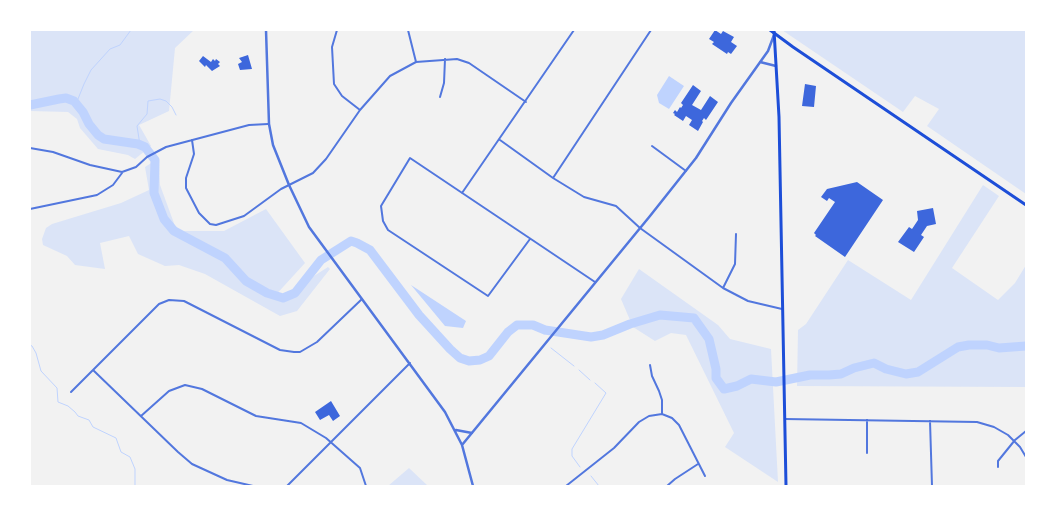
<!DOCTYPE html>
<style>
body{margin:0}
#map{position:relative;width:1056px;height:516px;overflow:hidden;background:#f2f2f2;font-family:Barlow,sans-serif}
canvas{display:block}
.frame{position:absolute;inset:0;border:31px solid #fff;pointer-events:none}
</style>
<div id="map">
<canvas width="1056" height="516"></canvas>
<div class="frame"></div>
</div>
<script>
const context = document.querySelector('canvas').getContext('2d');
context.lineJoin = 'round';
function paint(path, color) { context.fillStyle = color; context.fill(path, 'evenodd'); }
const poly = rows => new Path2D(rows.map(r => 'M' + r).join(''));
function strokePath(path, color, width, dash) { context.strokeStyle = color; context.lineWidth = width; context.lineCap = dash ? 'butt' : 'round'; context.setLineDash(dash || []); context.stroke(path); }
const green = poly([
 [30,30,194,30,175,48,169,111,139,125,151,146,135,159,128,155,98,149,80,128,77,119,68,112,30,111],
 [782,30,1026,30,1026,194,927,126,939,109,915,96,903,112],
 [159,158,160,185,175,226,184,231,224,231,266,209,305,263,273,298,283,300,295,295,314,276,328,267,330,269,297,311,280,316,205,274,179,265,165,266,138,254,129,236,100,243,105,269,75,265,67,256,43,245,42,239,46,228,52,224,121,203,149,190,145,167],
 [983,185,999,196,952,268,998,300,1015,283,1026,265,1026,387,797,386,798,330,806,324,848,260,911,300],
 [639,269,718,325,730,339,771,349,778,482,725,447,734,433,686,335,671,333,655,341,633,327,621,299],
 [409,468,428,486,388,486]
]);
const water = poly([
 [669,76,684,86,669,109,659,103,657,95],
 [411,285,466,321,463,328,445,326]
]);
const stream = poly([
 [76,104,84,84,91,70,110,49,120,45,131,30],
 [140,145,137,126,147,114,148,101,160,99,166,101,172,107,176,115],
 [541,329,544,334],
 [30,345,32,346,36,353,41,371,57,388,58,402,68,406,75,412,78,416,89,420,93,427,116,438,121,452,130,457,135,469,135,486],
 [551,348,574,366],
 [579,370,590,380],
 [580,467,572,456,572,449,606,393,595,383],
 [591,476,599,486]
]);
const river = poly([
 [30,105,59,99,66,98,74,101,83,112,89,124,98,135,104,139,138,144,145,147,155,160,154,193,164,219,174,231,225,258,246,281,267,293,283,298,295,293,321,260,351,241,357,243,370,250,419,315,450,349,460,358,469,361,480,360,489,356,508,332,517,325,533,325,545,330,591,337,603,335,630,324,660,315,694,318,709,339,716,369,716,378,724,389,737,386,751,379,776,382,810,375,829,375,841,374,854,368,874,363,886,369,906,374,918,372,958,347,969,345,987,345,999,348,1026,346]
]);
const building = poly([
 [715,30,721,34,723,31,734,37,731,42,737,46,731,54,728,52,727,54,712,44,714,42,709,39],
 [248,55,252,69,240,70,238,64,242,62,239,58],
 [203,56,211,62,213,59,215,61,216,59,220,62,218,64,220,66,212,71,206,65,205,67,199,61],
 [805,84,816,86,814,107,802,106],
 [693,85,701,91,692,105,701,110,710,96,718,102,706,120,704,118,702,121,703,122,698,131,689,125,692,120,686,116,683,121,674,115,675,114,673,113,675,110,677,112,680,107,681,108,683,105,681,103],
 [857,182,883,200,845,257,815,236,816,235,814,233,835,202,829,198,827,201,821,197,827,189],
 [933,208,936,224,927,226,921,235,924,237,914,252,898,242,909,227,912,229,918,220,917,211],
 [331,401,340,416,333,421,329,415,320,420,315,412]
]);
const minor = poly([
 [337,30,332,47,334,84,342,96,360,110],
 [408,30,416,62],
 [440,97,444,83,445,59],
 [192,140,194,154,186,178,186,188,199,213,210,224,216,225,244,216,281,189,313,173,326,159,360,110,390,76,416,62,457,59,469,63,526,102],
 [500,140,553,178,584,197,616,206,640,228,723,288,748,301,782,309],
 [652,146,686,171],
 [30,148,53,152,90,165,122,172,136,167,147,157,166,147,249,125,268,124],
 [553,178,651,30],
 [462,193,574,30],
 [30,209,97,195,113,185,122,173],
 [530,239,488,296,388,230,383,221,381,206,410,158,595,282],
 [723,288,735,264,736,234],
 [650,365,652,376,659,391,662,400,662,414,672,418,679,425,705,476],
 [93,370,178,452,192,464,227,480,253,486],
 [71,392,159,304,169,300,184,301,280,350,294,352,300,352,317,342,362,299],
 [141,416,169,391,185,385,202,389,256,416,301,423,326,438,360,468,366,486],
 [785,419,977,422,994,427,1008,435,1020,447,1026,457],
 [930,421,932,486],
 [867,453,867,420],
 [998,467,998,461,1015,440,1026,431],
 [287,486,410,363],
 [566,486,614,448,639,422,649,416,662,414],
 [667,486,675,479,698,464]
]);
const tertiary = poly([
 [266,30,269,124,273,145,289,185,309,227,445,412,462,445,473,486],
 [760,62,776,66],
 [456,430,472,433],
 [462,445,650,216,696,158,731,103,768,51,774,35]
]);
const secondary = poly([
 [770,30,793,47,1026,205]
]);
const primary = poly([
 [774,30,779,117,786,486]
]);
paint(green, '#dbe4f7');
paint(water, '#bfd3fe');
strokePath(stream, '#bfd3fe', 1);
strokePath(river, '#bfd3fe', 9);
paint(building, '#3d67dc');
strokePath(minor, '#5277de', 2);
strokePath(tertiary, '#5277de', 2.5);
strokePath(secondary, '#1d4ed8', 3);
strokePath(primary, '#1d4ed8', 3);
</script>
